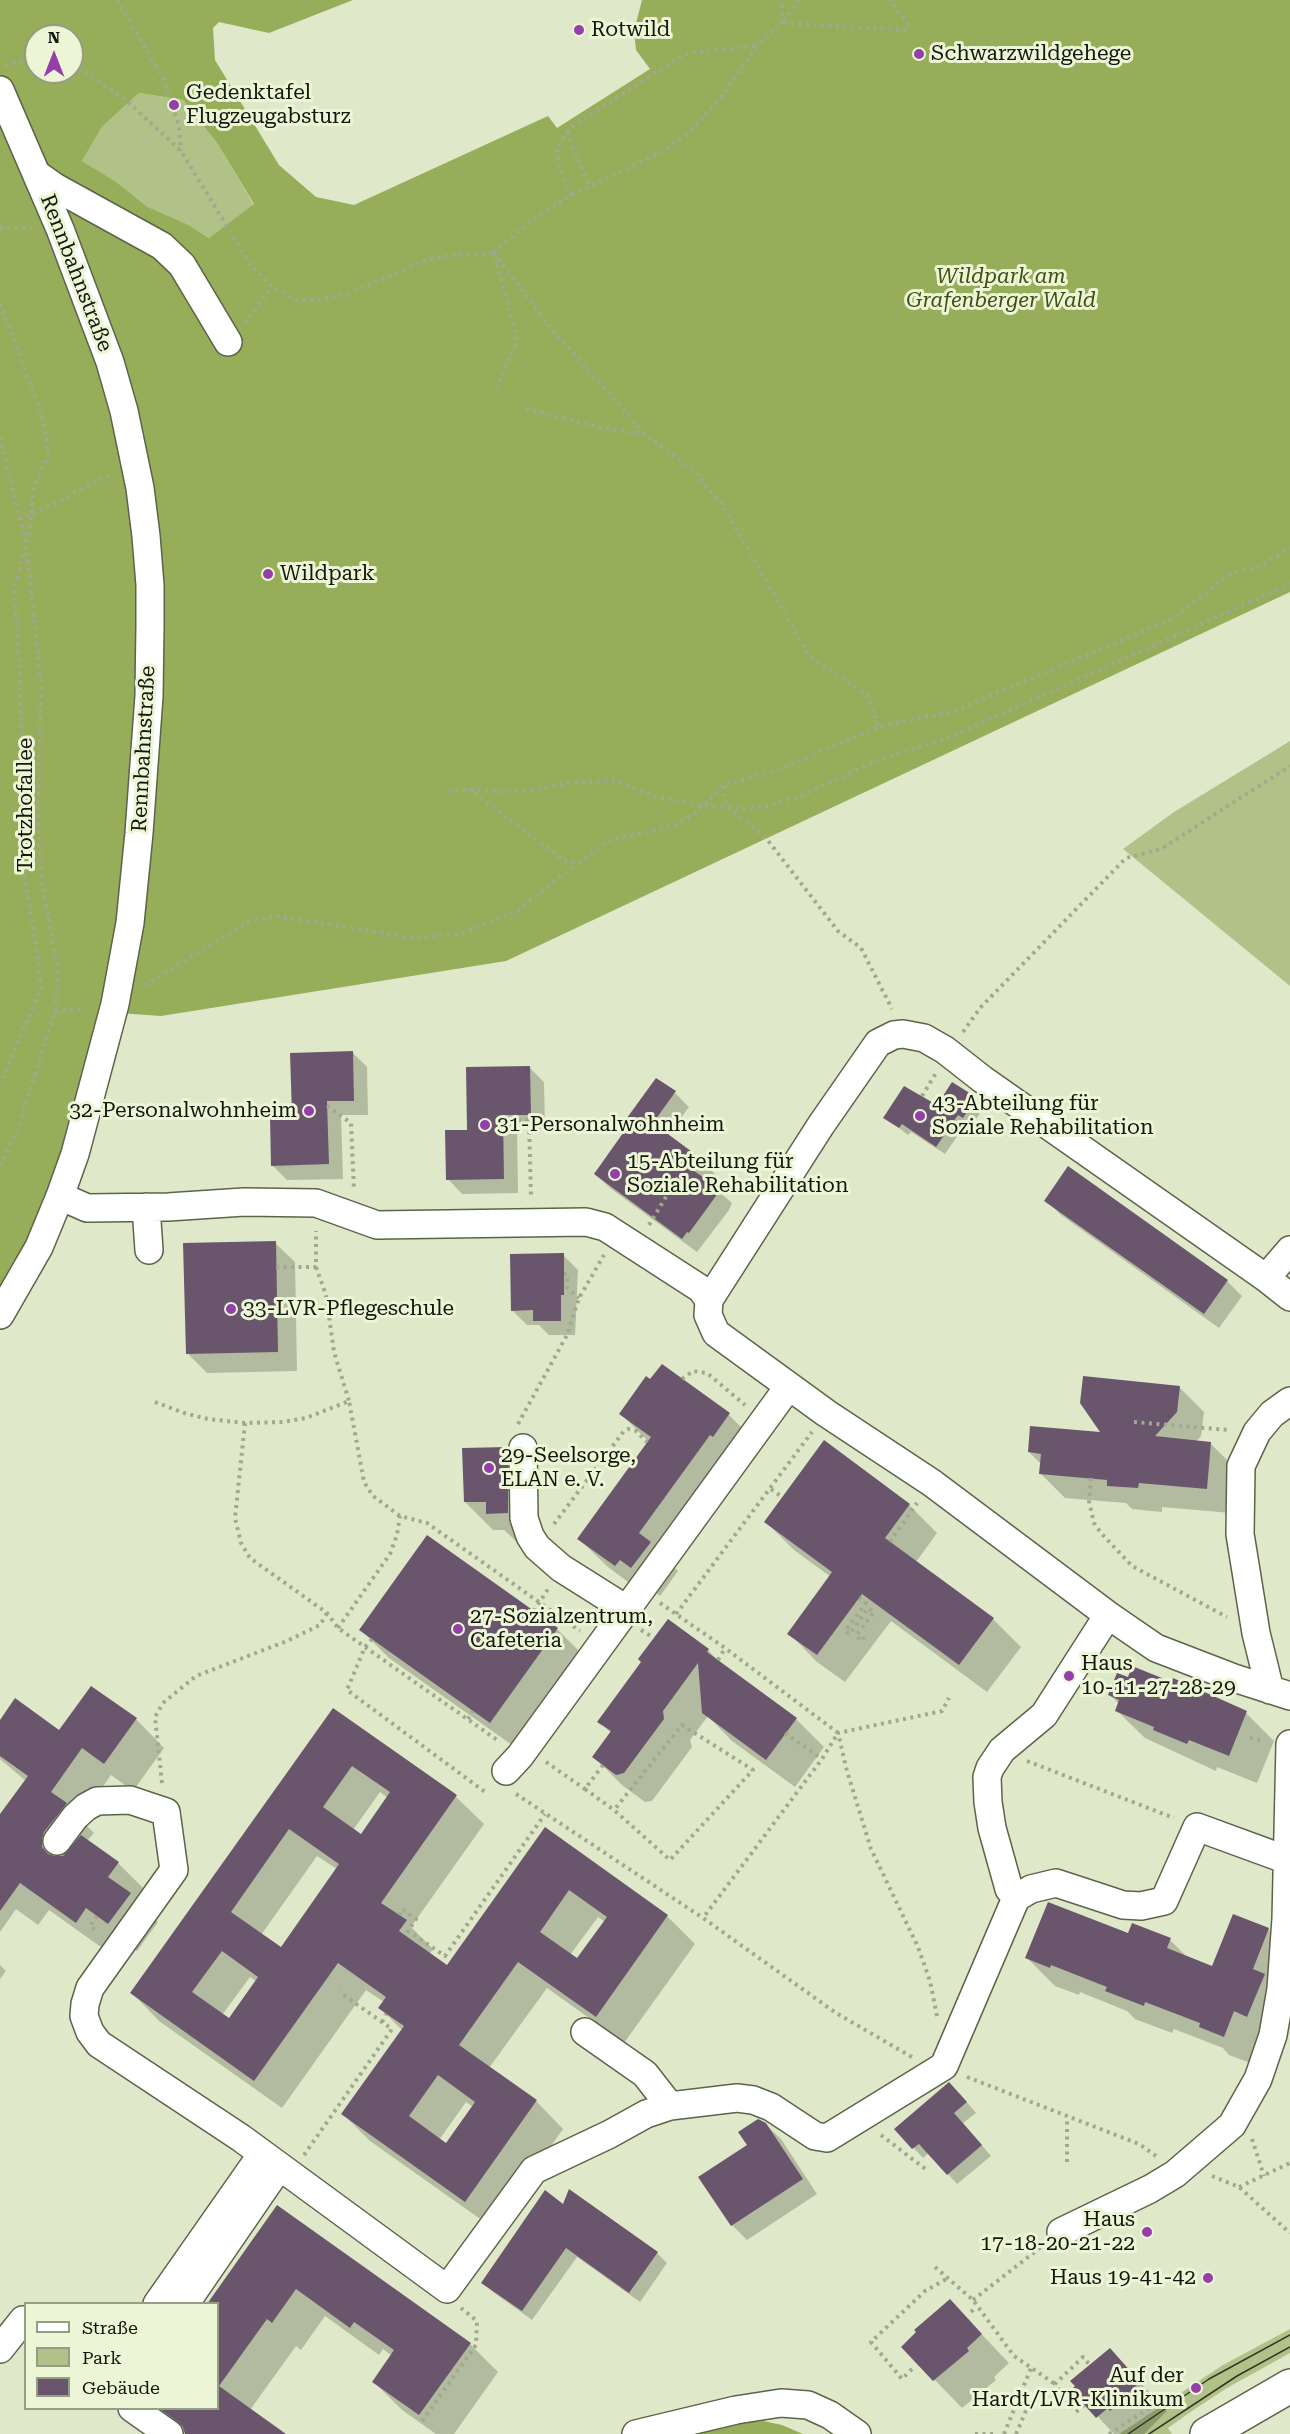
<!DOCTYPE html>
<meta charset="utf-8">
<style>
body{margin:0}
#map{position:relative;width:1290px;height:2434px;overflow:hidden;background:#dfe9c9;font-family:"Roboto Serif",serif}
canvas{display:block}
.legend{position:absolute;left:24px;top:2302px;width:195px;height:108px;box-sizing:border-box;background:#ecf6d6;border:2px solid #959d85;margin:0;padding:8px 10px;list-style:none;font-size:18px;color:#13170c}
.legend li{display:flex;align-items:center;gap:12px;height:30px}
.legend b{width:30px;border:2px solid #959d85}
.north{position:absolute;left:24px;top:24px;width:60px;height:60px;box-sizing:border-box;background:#ecf6d6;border:2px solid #959d85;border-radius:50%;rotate:0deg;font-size:16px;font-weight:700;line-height:24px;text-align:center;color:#13170c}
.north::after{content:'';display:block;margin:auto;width:21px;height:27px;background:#953da9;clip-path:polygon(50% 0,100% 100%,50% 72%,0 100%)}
</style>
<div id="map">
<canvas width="1290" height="2434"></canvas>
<ul class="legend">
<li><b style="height:8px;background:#fff"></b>Straße</li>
<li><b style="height:16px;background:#b1c289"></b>Park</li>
<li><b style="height:16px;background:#69566d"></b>Gebäude</li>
</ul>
<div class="north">N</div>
</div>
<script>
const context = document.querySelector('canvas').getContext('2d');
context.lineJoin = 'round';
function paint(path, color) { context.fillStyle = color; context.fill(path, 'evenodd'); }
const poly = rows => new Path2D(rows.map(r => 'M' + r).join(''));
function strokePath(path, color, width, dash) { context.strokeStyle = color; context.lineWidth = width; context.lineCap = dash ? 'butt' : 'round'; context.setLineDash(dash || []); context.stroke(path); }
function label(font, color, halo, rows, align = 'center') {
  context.font = font + ' "Roboto Serif",serif'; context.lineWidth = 6; context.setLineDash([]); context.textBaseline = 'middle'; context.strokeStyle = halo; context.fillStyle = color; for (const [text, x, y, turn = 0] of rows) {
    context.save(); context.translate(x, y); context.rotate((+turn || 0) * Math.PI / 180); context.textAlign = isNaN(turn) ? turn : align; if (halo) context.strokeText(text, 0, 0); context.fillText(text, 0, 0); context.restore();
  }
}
const green = poly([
 [139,93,183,100,217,143,254,205,209,238,187,224,148,207,115,181,82,161,102,127],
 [1290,741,1290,986,1123,849,1174,812],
 [1290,2329,1290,2353,1227,2388,1192,2411,1168,2428,1172,2434,1119,2434,1223,2365]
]);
const forest = poly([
 [0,0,353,0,269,33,219,22,213,28,215,60,279,165,316,197,354,205,548,116,557,128,650,69,636,50,634,31,642,0,1290,0,1290,592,506,961,161,1016,104,1012,60,1165,31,1235,0,1298],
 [36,36,72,36,72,72,36,72],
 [139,93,183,100,217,143,254,204,209,238,187,224,148,207,115,181,82,161,102,127],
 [763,2421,782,2425,803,2434,686,2434,722,2425]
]);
const shadow = poly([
 [352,1052,367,1067,368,1115,341,1115,343,1179,287,1180,272,1165,293,1117],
 [529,1067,544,1082,545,1129,517,1129,518,1193,462,1194,448,1179,469,1131],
 [675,1093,689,1107,668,1136,702,1161,716,1175,710,1184,732,1203,729,1210,697,1252,610,1188,595,1174],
 [975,1098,984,1107,972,1125,967,1122,945,1154,911,1132,908,1135,885,1117],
 [1046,1200,1227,1281,1242,1296,1219,1328,1061,1215],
 [275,1243,295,1262,297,1371,207,1373,187,1353],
 [563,1255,578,1270,575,1335,549,1335,539,1325,527,1325,512,1310],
 [662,1366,729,1415,757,1443,668,1561,678,1571,660,1596,649,1587,644,1594,608,1567,579,1539,649,1442,621,1414],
 [1179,1387,1204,1412,1201,1436,1196,1442,1211,1444,1235,1468,1231,1513,1162,1507,1162,1512,1132,1509,1126,1503,1065,1498,1040,1473,1041,1464,1029,1452,1103,1434],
 [507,1448,535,1476,536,1541,516,1541,504,1530,493,1530,465,1502],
 [909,1505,937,1533,916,1562,993,1619,1021,1647,987,1692,891,1621,845,1682,817,1662,789,1633,831,1577,794,1550,766,1522],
 [557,1629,585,1657,519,1750,389,1658,361,1630],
 [708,1650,724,1667,796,1719,824,1747,795,1787,732,1741,708,1716,690,1740,692,1747,652,1801,645,1802,622,1785,594,1757,611,1733,599,1721],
 [1129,1679,1246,1713,1274,1741,1257,1783,1217,1767,1216,1771,1145,1738,1116,1710,1119,1704,1110,1695],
 [334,1710,456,1797,484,1824,411,1927,433,1949,429,1955,447,1967,545,1829,667,1916,695,1944,624,2043,547,1988,489,2068,536,2101,563,2129,493,2228,370,2141,343,2114,402,2030,380,2008,384,2002,366,1990,282,2108,159,2021,132,1993],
 [380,1792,388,1798,361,1836,353,1830],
 [317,1856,337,1869,281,1949,261,1935],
 [598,1917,605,1922,577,1960,570,1955],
 [250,1977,257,1982,229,2020,222,2015],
 [466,2102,473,2107,446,2145,439,2140],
 [136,1719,164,1748,133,1791,111,1775,80,1819,94,1833,87,1841,118,1863,146,1891,138,1902,158,1922,137,1951,115,1935,105,1950,49,1910,38,1925,16,1909,0,1932,0,1817,26,1781,0,1759,0,1723,60,1733],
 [1268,1929,1290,1951,1253,2064,1229,2055,1223,2048,1174,2029,1172,2033,1135,2019,1127,2011,1080,1992,1079,1995,1055,1986,1027,1958,1129,1935,1170,1940,1189,1959,1213,1968],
 [0,1965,6,1971,0,1979],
 [959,2093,976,2113,963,2123,991,2156,957,2184,929,2153,923,2158,896,2129],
 [765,2124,781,2139,817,2194,747,2240,732,2225,749,2146],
 [570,2191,657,2253,667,2263,640,2302,577,2257,532,2320,493,2292,483,2282,564,2206],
 [278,2207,470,2344,498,2372,454,2434,436,2434,402,2410,374,2382,392,2356,383,2349,379,2355,325,2316,301,2350,296,2346,250,2410,280,2434,186,2434,157,2408,218,2408,218,2304],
 [950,2301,1009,2363,994,2377,996,2380,962,2408,903,2347],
 [1110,2350,1167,2411,1144,2434,1114,2434,1073,2390]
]);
const building = poly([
 [353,1051,354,1101,327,1101,329,1164,271,1166,270,1116,292,1115,290,1053],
 [530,1066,531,1115,503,1115,504,1179,446,1180,445,1130,467,1130,466,1067],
 [656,1078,676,1091,653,1123,703,1160,694,1171,719,1188,716,1196,689,1233,687,1232,682,1239,594,1174,628,1126,624,1122],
 [952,1082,976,1097,963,1118,958,1115,936,1147,902,1124,899,1128,883,1118,904,1086,937,1105],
 [1068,1166,1228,1280,1204,1314,1044,1201],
 [276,1241,278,1352,186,1354,183,1243],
 [564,1253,564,1295,561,1295,561,1321,533,1321,533,1310,511,1311,510,1254],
 [662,1364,730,1413,713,1437,710,1435,639,1533,651,1542,631,1568,620,1560,615,1566,577,1539,651,1437,619,1414,646,1376,650,1379],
 [1083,1376,1180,1386,1177,1412,1155,1436,1211,1442,1207,1489,1139,1483,1138,1488,1107,1486,1107,1480,1039,1474,1041,1454,1028,1452,1030,1426,1100,1432,1080,1403],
 [824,1440,910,1504,885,1538,994,1618,959,1665,862,1594,817,1655,787,1634,832,1572,764,1522],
 [508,1447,508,1513,486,1514,486,1502,464,1502,462,1448],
 [427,1535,558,1628,490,1723,359,1630],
 [668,1619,709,1649,707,1652,797,1718,766,1760,702,1713,698,1663,663,1711,664,1719,624,1773,616,1775,592,1757,611,1731,597,1722,641,1662,638,1659],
 [1132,1666,1172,1682,1173,1678,1247,1711,1229,1756,1189,1740,1187,1744,1153,1730,1154,1727,1115,1711,1119,1700,1108,1695,1117,1673,1128,1677],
 [91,1686,137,1718,104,1764,82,1748,51,1792,67,1803,44,1832,42,1839,42,1847,48,1854,55,1856,63,1856,81,1835,119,1862,108,1877,131,1893,108,1924,86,1908,76,1923,20,1883,0,1911,0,1814,28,1776,0,1756,0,1720,15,1698,59,1730],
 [333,1708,457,1795,381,1903,407,1920,399,1931,447,1965,545,1827,668,1915,596,2017,518,1962,459,2045,537,2100,465,2202,341,2114,404,2026,378,2008,386,1997,338,1963,254,2081,130,1993],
 [352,1766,390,1792,361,1834,323,1807],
 [289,1829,339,1864,281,1947,231,1912],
 [569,1890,607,1917,577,1958,540,1932],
 [222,1951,258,1977,229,2018,192,1992],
 [438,2075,475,2102,446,2143,409,2116],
 [1048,1902,1128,1933,1132,1923,1171,1938,1167,1948,1212,1966,1233,1914,1269,1928,1253,1969,1265,1974,1247,2017,1234,2011,1224,2037,1199,2027,1200,2023,1145,2002,1144,2006,1105,1991,1107,1987,1051,1965,1050,1968,1025,1958],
 [949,2082,967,2102,954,2113,982,2145,947,2175,919,2144,912,2149,894,2129],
 [758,2119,766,2123,803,2179,731,2226,698,2177,747,2145,738,2132],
 [569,2189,658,2252,629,2293,566,2248,522,2311,481,2283,545,2190,563,2204],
 [277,2205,471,2343,419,2415,372,2382,394,2350,354,2322,350,2328,296,2289,272,2323,267,2319,219,2386,286,2434,185,2434,183,2427,178,2422,160,2409,218,2409,218,2304,207,2304],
 [950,2299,982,2334,967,2348,969,2351,933,2381,901,2347,916,2332,914,2330],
 [1110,2348,1140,2382,1110,2411,1108,2408,1096,2418,1071,2390,1075,2386,1070,2381]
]);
const path = poly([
 [117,0,163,78,179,126,181,151],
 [799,0,782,23,905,30,908,24,890,0],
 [5,65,36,58],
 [72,65,87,73,128,102,181,151,250,264,272,287,297,300,322,299,350,293,424,261,451,255,494,253],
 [567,132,589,186],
 [571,195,558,162,557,151,561,140,574,125,685,54,758,45],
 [0,227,32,228],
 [494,253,549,326,645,434,695,472,723,506,810,657,868,696,878,727],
 [494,253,530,221,571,195,661,152,688,134,726,91,758,45,782,23,782,0],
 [495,257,515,331,515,345,496,388],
 [0,304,42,416,49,453,33,491,30,530,14,589,20,669,22,770,20,852,37,950,41,989,0,1084],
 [245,323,272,287],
 [526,409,603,428,644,434],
 [0,437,26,544],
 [19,519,56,503,98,480,113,475],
 [724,786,727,807,766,838,838,931,861,948,892,1009],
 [468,789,565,861,581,863,602,844,613,839,659,830,676,824,694,814,724,785,785,767,878,727,954,711,1172,619,1232,573,1257,568,1290,548],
 [448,792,468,789,500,792,535,790,568,783,607,781,617,781,653,796,703,805,746,809,769,806,800,796,878,760,948,738,1290,584],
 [145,985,250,921,276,916,413,938,460,934,519,910,574,865],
 [55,1012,87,1008],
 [963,1032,980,1008,1126,858,1161,849,1290,766],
 [922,1096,936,1073],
 [327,1106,351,1123,354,1191],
 [503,1120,529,1120,531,1198],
 [0,1166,18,1127,55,1012,58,971,42,882,38,825,41,682,27,552],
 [649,1225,678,1177],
 [276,1267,316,1267,316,1231],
 [316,1267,326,1295,334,1352,349,1401],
 [564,1274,567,1274,567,1287,579,1298],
 [682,1379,693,1371,707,1373,745,1405],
 [155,1402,184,1413,208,1419,245,1423,283,1422,306,1418,349,1401,364,1482,373,1496,400,1516,427,1523,580,1631],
 [1134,1422,1229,1430],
 [245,1423,235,1518,241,1543,250,1558,327,1613,338,1628,500,1742],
 [518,1424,567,1335,579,1298,604,1255],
 [1091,1478,1089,1501,1094,1523,1101,1533,1132,1566,1227,1617],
 [771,1489,782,1497],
 [554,1524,624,1431,628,1429,636,1431,647,1442],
 [890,1542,917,1503],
 [859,1598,866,1603,845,1631,850,1634,868,1608,874,1612,856,1636,862,1641,864,1637],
 [660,1603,725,1648,838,1733,822,1759,703,1918],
 [534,1611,548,1589],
 [676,1614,812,1432],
 [338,1628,390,1554,397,1535,400,1516],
 [641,1630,654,1638],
 [372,1639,365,1647,347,1690,485,1792],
 [718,1660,725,1648],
 [468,1719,473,1711],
 [785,1733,822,1759],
 [1250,1738,1264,1741],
 [1027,1761,1174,1818],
 [546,1762,585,1789],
 [603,1765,585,1789,614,1810,670,1860,753,1770,682,1725,614,1810],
 [162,1783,155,1717,163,1703,196,1676,287,1641,320,1625,327,1613],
 [516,1794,703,1918,836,2013,912,2057],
 [399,1915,402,1909,416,1919,408,1931,445,1956,545,1814],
 [97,1916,90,1926,98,1932],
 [937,2016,930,1981,918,1947,871,1849,847,1771,838,1733,942,1711,949,1698],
 [382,2022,386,2014],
 [967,2077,1139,2144,1156,2156],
 [881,2135,928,2171],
 [1252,2139,1264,2176],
 [304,2155,392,2029,339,1992],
 [1067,2162,1067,2117],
 [1212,2176,1239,2187,1290,2233],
 [1239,2187,1290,2163],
 [935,2267,973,2300,1014,2356,1055,2384],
 [973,2300,1041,2247],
 [971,2312,976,2307],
 [912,2369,902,2379,871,2342,925,2291,948,2278],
 [1084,2405,1076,2412,1055,2384,1083,2357,1089,2364],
 [422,2421,476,2345,477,2321,461,2308],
 [975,2434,993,2434],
 [1004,2434,1031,2368],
 [1016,2434,1028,2406,1021,2393],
 [1109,2434,1156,2404]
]);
const minor = poly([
 [0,90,60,229,110,362,124,411,140,488,146,536,150,585,150,625,149,696,139,833,130,923,115,1004,75,1154,60,1196,39,1247,0,1315],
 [38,175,55,187,162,246,182,265,228,342],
 [60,1196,87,1208,168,1207,244,1202,316,1203,377,1225,586,1222,605,1227,701,1289,709,1300,708,1315,716,1333,826,1413,932,1483,1108,1615,1156,1648,1234,1678,1290,1696],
 [146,1207,149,1250],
 [1266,1278,1290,1250],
 [709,1300,821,1125,878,1043,894,1035,903,1034,924,1038,945,1050,982,1079,1266,1278,1290,1297],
 [523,1448,524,1518,530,1536,537,1547,561,1568,626,1609],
 [1270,1690,1256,1633,1240,1534,1241,1466,1257,1432,1272,1414,1290,1401],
 [506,1771,520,1756,789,1386],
 [57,1841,75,1817,86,1807,97,1801,130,1800,166,1812,174,1870,90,1988,85,2004,84,2016,90,2032,99,2044,241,2138,447,2289,534,2170,610,2134,646,2114,670,2106,737,2098,753,2100,771,2107,815,2136,827,2138,944,2066,1016,1898,1031,1889,1056,1883,1123,1905,1141,1906,1164,1901,1197,1827,1290,1861],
 [1016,1898,1009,1889,992,1828,988,1802,987,1777,990,1768,1002,1750,1044,1715,1108,1615],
 [585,2032,645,2074,670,2106],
 [1061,2232,1150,2189,1175,2174,1232,2125,1258,2079,1273,2035,1281,1989,1286,1919,1290,1744],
 [157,2304,262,2154],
 [185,2304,279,2167],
 [0,2349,23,2320,26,2320],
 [132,2408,169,2434],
 [636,2434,736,2410,781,2403,808,2405,830,2415,857,2434]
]);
const major = poly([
 [1207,2434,1290,2386]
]);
const tram = poly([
 [1128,2434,1209,2379,1290,2335],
 [1149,2434,1237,2376,1290,2347]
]);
const markers = [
 [579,30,6,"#953da9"],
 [919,54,6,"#953da9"],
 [174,105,6,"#953da9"],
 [268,574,6,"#953da9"],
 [309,1111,6,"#953da9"],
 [920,1116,6,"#953da9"],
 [485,1125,6,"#953da9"],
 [615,1174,6,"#953da9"],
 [231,1309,6,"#953da9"],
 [489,1468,6,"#953da9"],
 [458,1629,6,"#953da9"],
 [1069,1676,6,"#953da9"],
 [1147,2232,6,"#953da9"],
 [1208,2278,6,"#953da9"],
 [1196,2388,6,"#953da9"]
];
const poiNames = [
 ["Rotwild",591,30],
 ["Schwarzwildgehege",931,54],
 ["Gedenktafel",186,93],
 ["Flugzeugabsturz",186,117],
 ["Wildpark",280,574],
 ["43-Abteilung für",932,1104],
 ["Soziale Rehabilitation",932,1128],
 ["32-Personalwohnheim",297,1111,"right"],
 ["31-Personalwohnheim",497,1125],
 ["15-Abteilung für",627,1162],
 ["Soziale Rehabilitation",627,1186],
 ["33-LVR-Pflegeschule",243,1309],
 ["29-Seelsorge,",501,1456],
 ["ELAN e. V.",501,1480],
 ["27-Sozialzentrum,",470,1617],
 ["Cafeteria",470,1641],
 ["Haus",1081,1664],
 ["10-11-27-28-29",1081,1688],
 ["Haus",1135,2220,"right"],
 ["17-18-20-21-22",1135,2244,"right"],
 ["Haus 19-41-42",1196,2278,"right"],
 ["Auf der",1184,2376,"right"],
 ["Hardt/LVR-Klinikum",1184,2400,"right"]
];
const streetNames = [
 ["Rennbahnstraße",76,273,69],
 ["Rennbahnstraße",144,749,-87],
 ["Trotzhofallee",26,805,-90]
];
const parkNames = [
 ["Wildpark am",1001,277],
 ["Grafenberger Wald",1001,301]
];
paint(green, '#b1c289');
paint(forest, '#96ad5a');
paint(shadow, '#0003');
paint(building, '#69566d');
strokePath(minor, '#5b6448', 30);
strokePath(major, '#5b6448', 36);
strokePath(path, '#a0a88e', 4, [3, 4.5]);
strokePath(minor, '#fff', 27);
strokePath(major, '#fff', 33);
strokePath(tram, '#303527', 1.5);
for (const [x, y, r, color] of markers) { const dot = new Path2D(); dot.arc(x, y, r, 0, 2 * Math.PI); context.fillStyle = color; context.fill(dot); strokePath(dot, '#ecf6d6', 2); }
label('21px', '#13170c', '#ecf6d6', poiNames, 'left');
label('21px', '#13170c', '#ecf6d6', streetNames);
label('italic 21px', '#404f12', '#ecf6d6', parkNames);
</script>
